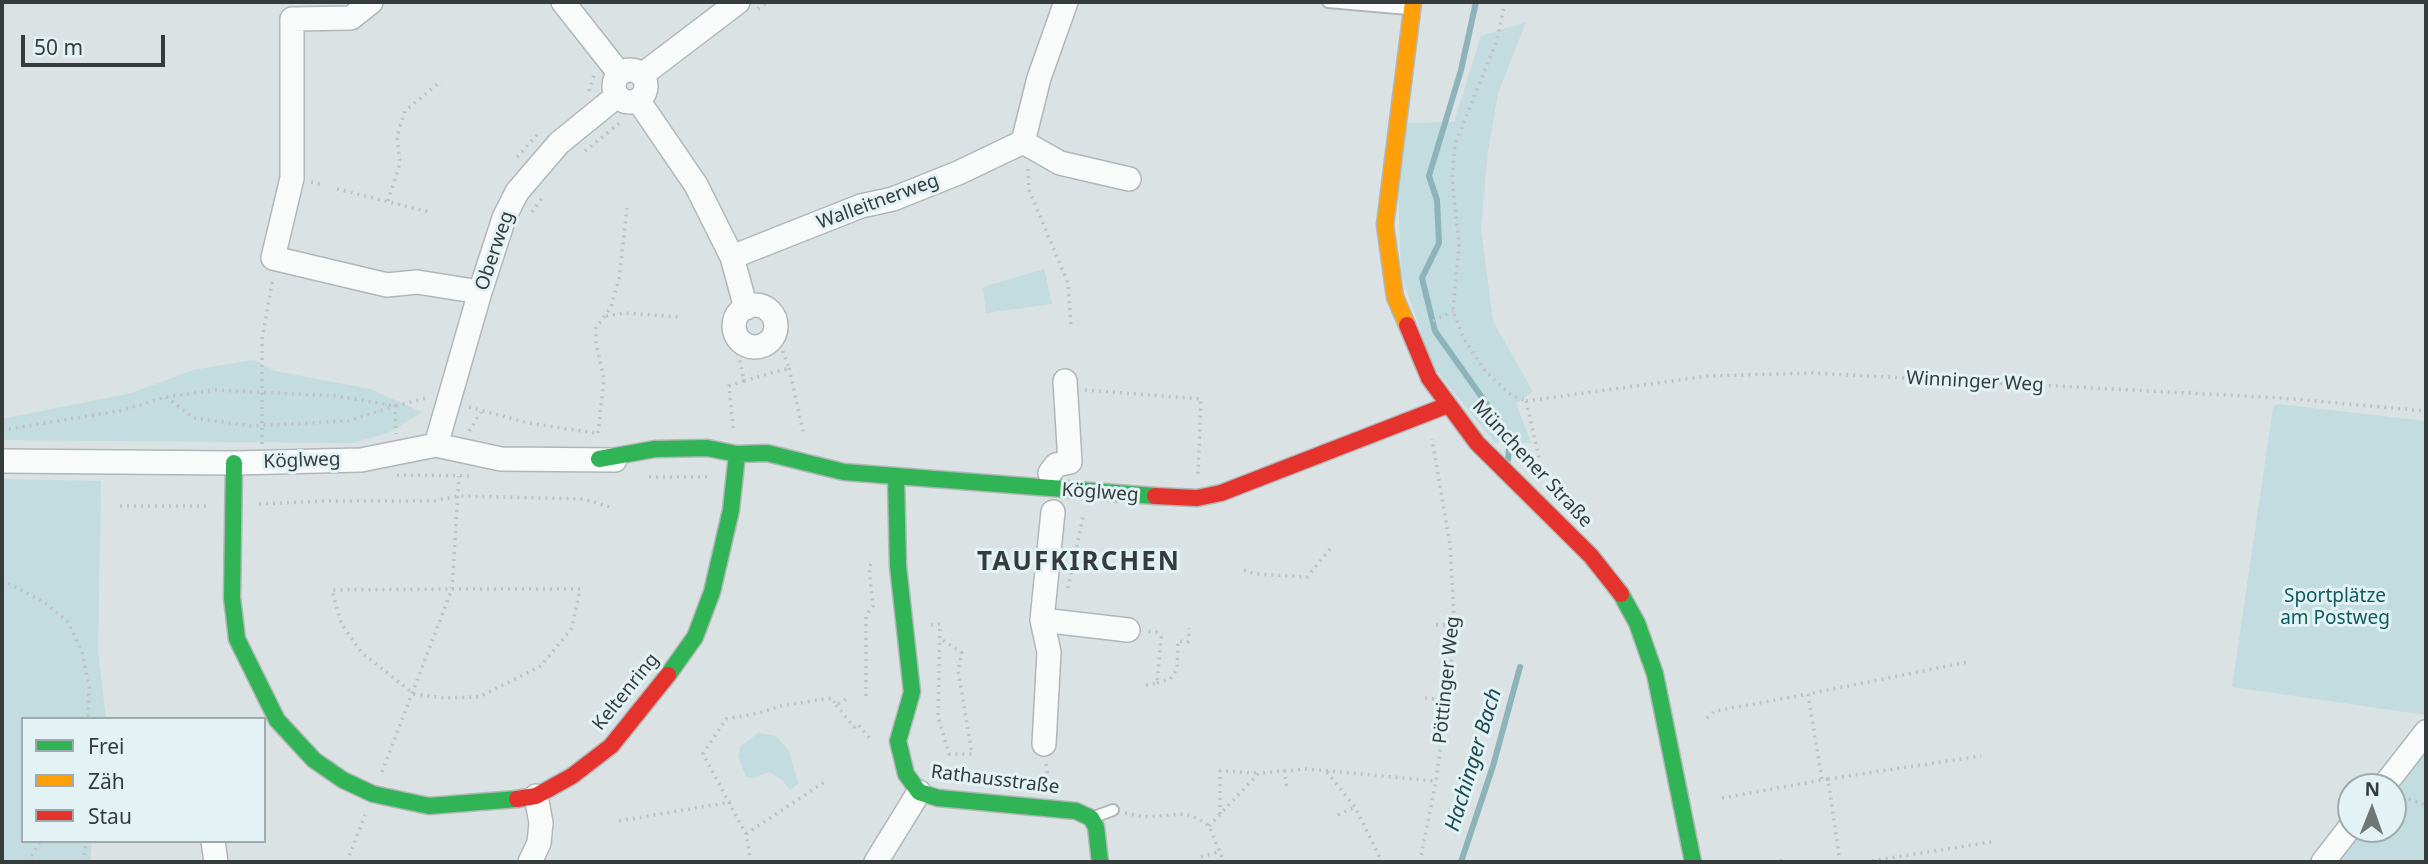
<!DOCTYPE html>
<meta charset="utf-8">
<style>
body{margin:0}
#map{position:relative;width:2428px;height:864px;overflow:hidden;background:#dae2e3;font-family:"Noto Sans",sans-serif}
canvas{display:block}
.frame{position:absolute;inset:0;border:4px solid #363c3c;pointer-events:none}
.legend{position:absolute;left:21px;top:717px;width:245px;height:126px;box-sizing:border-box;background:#e3f3f5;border:2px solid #9eaaab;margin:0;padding:9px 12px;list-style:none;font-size:21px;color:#363c3c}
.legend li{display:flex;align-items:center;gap:14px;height:35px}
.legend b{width:35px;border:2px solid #9eaaab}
.north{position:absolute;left:2337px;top:773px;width:70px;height:70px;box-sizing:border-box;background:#e3f3f5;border:2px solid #9eaaab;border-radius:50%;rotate:1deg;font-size:19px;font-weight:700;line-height:28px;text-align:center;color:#363c3c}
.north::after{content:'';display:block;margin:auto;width:24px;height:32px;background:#6f7676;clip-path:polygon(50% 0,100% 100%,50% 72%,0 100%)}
.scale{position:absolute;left:21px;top:35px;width:144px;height:32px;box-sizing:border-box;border:4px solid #363c3c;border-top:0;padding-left:9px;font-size:21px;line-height:24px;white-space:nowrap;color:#363c3c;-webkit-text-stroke:5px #e3f3f5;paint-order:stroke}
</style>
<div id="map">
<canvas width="2428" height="864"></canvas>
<div class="frame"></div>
<ul class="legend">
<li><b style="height:9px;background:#30b455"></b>Frei</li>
<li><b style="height:9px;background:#ff9f0a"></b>Zäh</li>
<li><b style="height:9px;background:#e5322d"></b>Stau</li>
</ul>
<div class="north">N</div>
<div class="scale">50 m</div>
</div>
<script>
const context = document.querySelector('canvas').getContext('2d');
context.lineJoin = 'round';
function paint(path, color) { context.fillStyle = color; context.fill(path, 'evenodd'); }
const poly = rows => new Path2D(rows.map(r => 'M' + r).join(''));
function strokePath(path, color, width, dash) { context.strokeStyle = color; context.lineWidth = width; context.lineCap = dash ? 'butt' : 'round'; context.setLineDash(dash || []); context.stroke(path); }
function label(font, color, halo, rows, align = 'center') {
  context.font = font + ' "Noto Sans",sans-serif'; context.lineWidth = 6; context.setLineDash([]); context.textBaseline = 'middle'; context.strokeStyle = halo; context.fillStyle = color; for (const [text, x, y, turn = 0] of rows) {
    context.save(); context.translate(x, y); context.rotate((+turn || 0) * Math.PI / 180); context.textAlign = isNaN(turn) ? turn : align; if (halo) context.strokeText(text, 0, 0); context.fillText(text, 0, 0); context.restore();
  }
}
const green = poly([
 [1526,22,1498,93,1488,151,1481,228,1493,321,1533,392,1516,403,1531,443,1495,443,1433,366,1401,274,1398,187,1407,123,1454,122,1481,36],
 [1044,269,1052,304,986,313,983,287],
 [254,360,275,371,370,389,422,412,388,433,353,443,2,440,2,419,132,393,193,370],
 [2277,404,2426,421,2426,715,2232,687,2273,408],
 [2,479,101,481,98,651,106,719,23,719,23,841,92,841,90,862,2,862],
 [758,733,776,736,789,751,798,783,790,790,782,780,769,772,753,778,746,777,738,756,740,747],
 [2426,744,2426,862,2336,862,2360,829,2393,829,2393,787]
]);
const stream = poly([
 [1476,2,1461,70,1429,176,1437,200,1439,243,1422,278,1435,331,1510,437,1508,460],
 [1461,862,1493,766,1520,667]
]);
const path = poly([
 [1505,2,1497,40,1455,144,1452,178,1459,245,1453,311,1464,339,1486,372,1511,395,1526,401],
 [758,9,767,2],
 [589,91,594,75],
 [585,151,622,121],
 [517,157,538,134],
 [1028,169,1029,190,1068,283,1071,325],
 [311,182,324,185],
 [337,189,429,212],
 [388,201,400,163,397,136,405,111,441,81],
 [532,212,542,198],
 [606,316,624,313,680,317],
 [1433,321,1453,311],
 [789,368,804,436],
 [744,381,789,368,775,331],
 [1085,390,1201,399,1198,474],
 [166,397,194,418,251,426,347,421,395,406,396,434],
 [1526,401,1708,376,1811,373,2282,398,2426,411],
 [1526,401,1542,471],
 [469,407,528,423,595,433],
 [733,428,729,386,744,381,738,352,741,342],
 [2,430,119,411,166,397,215,390,337,396,395,406,427,398],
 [469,431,481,412],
 [598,433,604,379,596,343,596,328,611,307,619,279,627,208],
 [262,444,262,339,273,278],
 [397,475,473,476],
 [649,477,711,477],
 [259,504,324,501,433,501,458,496,584,499,613,508],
 [120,506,209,506],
 [1244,570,1256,574,1307,577,1330,549],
 [2,580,44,602,68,622,82,652,89,687,88,719],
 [1068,588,1083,517],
 [452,589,580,589,572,628,541,666,479,697,444,698,414,694,361,652,341,623,332,590,452,589],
 [1455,622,1467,622],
 [931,625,940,624,938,717,949,754,972,754,958,670,962,653,941,639],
 [1436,625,1455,625],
 [1157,683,1170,679,1177,669,1178,641,1188,642,1189,628],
 [1146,685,1157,683,1161,637,1156,632,1146,631],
 [866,696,866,616,873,606,869,567,872,563],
 [1425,698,1446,700],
 [836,705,854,727,858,724,870,739],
 [1707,718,1715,711,1808,694],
 [1046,764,1049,784],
 [1284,770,1287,788],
 [382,772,452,589,459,476],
 [1327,772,1355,807,1382,862],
 [1828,779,1981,756],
 [2402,797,2426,805],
 [1722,798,1822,780],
 [1125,813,1143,817,1185,814,1199,819,1209,826,1224,862],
 [1220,814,1220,771,1259,773],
 [1338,815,1355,807],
 [619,821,731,802],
 [1209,826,1259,773,1307,769,1435,781],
 [746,834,826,781],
 [1201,857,1221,851],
 [28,862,40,841],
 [83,862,86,841],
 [347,862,365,815],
 [751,862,746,834,703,754,726,719,763,712,780,706,832,698,836,705,848,698],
 [1420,862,1436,781,1455,633,1450,545,1432,439],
 [1773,862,1785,860,1785,862],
 [1840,862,1828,779,1822,780,1808,694,1968,662],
 [1865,862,1991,842]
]);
const lane = poly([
 [1328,2,1408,9],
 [1094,817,1113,810]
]);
const street = poly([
 [371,2,351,18,292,19,292,178,273,258,387,285,417,282,480,292],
 [563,2,619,73],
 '614 86a16 16 0 1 1 32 0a16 16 0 1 1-32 0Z',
 [642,75,738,2],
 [638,100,696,185,732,257,746,308],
 [1023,142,1060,163,1129,179],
 [732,257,861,206,893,199,958,173,1023,142,1039,78,1066,2],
 '734 326a21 21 0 1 1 42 0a21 21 0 1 1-42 0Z',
 [436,445,480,292,504,218,517,192,559,143,617,96],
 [2,461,234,463,361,460,436,445,501,459,615,460],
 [1050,473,1056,465,1070,462,1065,381],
 [1042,620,1128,630],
 [1044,744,1049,652,1042,620,1053,512],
 [2383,787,2426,732],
 [213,841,216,862],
 [530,862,539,843,541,823,536,796],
 [876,862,919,792],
 [2323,862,2351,826]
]);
const fast = poly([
 [599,459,655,449,707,448,737,454,767,453,844,472,1155,496],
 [234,463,232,598,237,639,277,720,314,760,343,780,373,794,429,806,517,799],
 [896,477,898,566,912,692,898,741,906,774,919,792,938,798,1076,811,1091,818,1096,827,1100,862],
 [1621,594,1637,623,1655,674,1693,862],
 [668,675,695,637,712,592,731,510,737,454]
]);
const slow = poly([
 [1407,325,1395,297,1385,225,1413,2]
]);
const jam = poly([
 [1407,325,1429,378,1477,443,1591,556,1621,594],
 [1155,496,1197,498,1221,493,1448,405],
 [517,799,536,796,572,776,611,746,668,675]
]);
const streetNames = [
 ["Walleitnerweg",878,202,-20],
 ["Oberweg",495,251,-71],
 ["Winninger Weg",1975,382,3],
 ["Köglweg",302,461,-2],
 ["Münchener Straße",1532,464,47],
 ["Köglweg",1100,493,4],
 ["Pöttinger Weg",1447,680,-84],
 ["Keltenring",626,692,-51],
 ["Rathausstraße",995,780,7]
];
const parkNames = [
 ["Sportplätze",2335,597],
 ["am Postweg",2335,619]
];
const waterNames = [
 ["Hachinger Bach",1474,760,-73]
];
const districtNames = [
 ["TAUFKIRCHEN",1079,563]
];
paint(green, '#c2dcdf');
strokePath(stream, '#8db4b9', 6);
strokePath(lane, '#b1b7b8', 14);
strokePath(street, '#b1b7b8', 26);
strokePath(fast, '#b1b7b8', 19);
strokePath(slow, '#b1b7b8', 19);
strokePath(jam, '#b1b7b8', 19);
strokePath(path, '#bfc2c2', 3.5, [2, 5]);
strokePath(lane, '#f9fbfb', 10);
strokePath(street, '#f9fbfb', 23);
strokePath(fast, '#30b455', 16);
strokePath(slow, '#ff9f0a', 16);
strokePath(jam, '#e5322d', 16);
label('19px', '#363c3c', '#e3f3f5', streetNames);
label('19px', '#0d5a61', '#e3f3f5', parkNames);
label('italic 21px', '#1b4b51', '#e3f3f5', waterNames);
context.letterSpacing = '2px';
label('bold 26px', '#363c3c', '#e3f3f5', districtNames);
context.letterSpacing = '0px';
</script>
